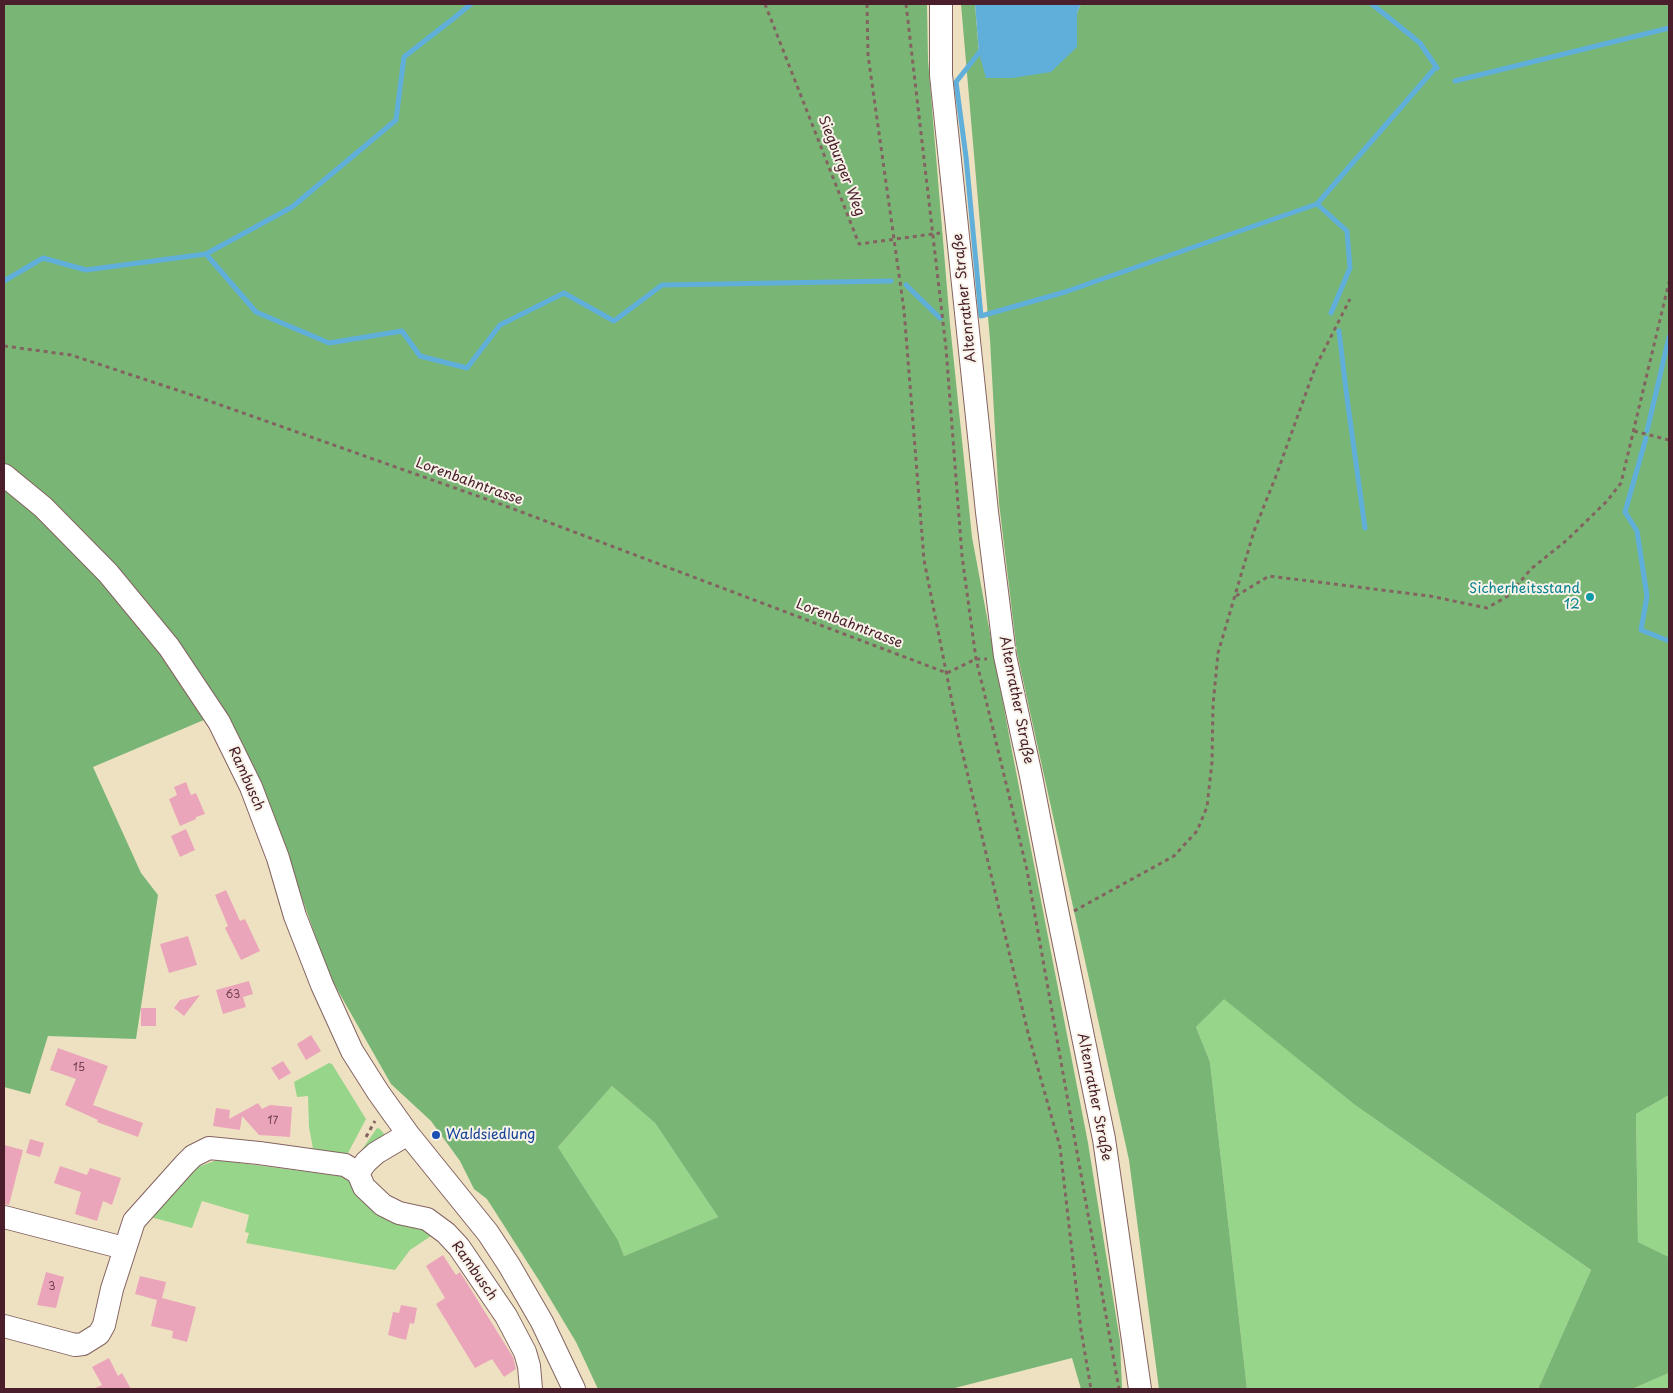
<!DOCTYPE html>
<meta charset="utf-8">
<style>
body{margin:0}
#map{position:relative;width:1673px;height:1393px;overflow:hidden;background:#eee1c2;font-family:"Playpen Sans",sans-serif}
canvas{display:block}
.frame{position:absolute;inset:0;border:5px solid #4a1f2b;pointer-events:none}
</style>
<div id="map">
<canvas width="1673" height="1393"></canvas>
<div class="frame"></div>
</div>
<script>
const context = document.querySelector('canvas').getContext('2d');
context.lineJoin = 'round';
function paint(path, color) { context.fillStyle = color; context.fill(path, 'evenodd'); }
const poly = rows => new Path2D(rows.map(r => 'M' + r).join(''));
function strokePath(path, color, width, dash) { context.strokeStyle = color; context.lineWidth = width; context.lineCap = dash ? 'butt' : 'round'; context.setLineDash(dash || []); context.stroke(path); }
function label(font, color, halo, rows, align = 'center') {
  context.font = font + ' "Playpen Sans",sans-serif'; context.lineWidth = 4; context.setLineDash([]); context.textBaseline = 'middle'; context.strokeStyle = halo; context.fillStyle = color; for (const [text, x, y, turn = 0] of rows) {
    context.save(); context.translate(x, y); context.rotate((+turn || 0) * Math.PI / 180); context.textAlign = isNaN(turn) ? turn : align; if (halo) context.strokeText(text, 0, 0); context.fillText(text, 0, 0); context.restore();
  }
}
const green = poly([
 [1224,998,1355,1105,1591,1270,1538,1389,1247,1389,1210,1062,1196,1027],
 [329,1063,332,1064,366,1119,348,1153,341,1155,314,1154,309,1127,308,1096,297,1097,294,1082],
 [612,1086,655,1123,718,1217,624,1256,618,1240,558,1147],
 [1669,1095,1669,1257,1638,1242,1636,1114],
 [377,1128,380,1129,385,1135,361,1151],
 [217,1160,347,1177,437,1232,410,1250,395,1270,246,1243,249,1233,245,1232,249,1215,202,1201,192,1228,150,1217,198,1167],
 [1669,1373,1669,1389,1632,1389]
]);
const forest = poly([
 [4,4,927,4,928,60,950,324,972,537,1012,751,1088,1143,1120,1341,1122,1389,1081,1389,1072,1358,951,1389,598,1389,576,1342,540,1282,487,1199,474,1189,460,1161,431,1121,391,1084,329,975,280,835,225,711,93,767,141,873,158,895,136,1039,48,1036,30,1094,4,1087],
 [612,1086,655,1123,718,1217,624,1256,618,1240,558,1147],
 [961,4,975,4,979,53,1077,47,1077,13,1081,4,1669,4,1669,1095,1636,1114,1638,1242,1669,1257,1669,1373,1632,1389,1538,1389,1591,1270,1355,1105,1224,999,1196,1027,1210,1062,1247,1389,1159,1389,1129,1160,1017,653,999,503,990,340]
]);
const water = poly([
 [975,4,1081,4,1077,13,1077,47,1051,72,1012,78,986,78,979,53]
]);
const stream = poly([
 [1372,4,1420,43,1437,68],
 [982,49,956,82,966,157,981,316,1065,292,1317,204,1436,67],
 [1455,81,1669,28],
 [1317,204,1347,231,1350,268,1331,313],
 [206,254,256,312,329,343,402,331,420,356,467,368,500,325,564,293,614,321,662,285,891,281],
 [4,281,43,258,86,270,206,254,292,207,396,120,404,57,454,18,471,4],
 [906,285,940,318],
 [1339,331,1347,398,1365,528],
 [1647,431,1669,337],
 [1646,438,1625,512,1637,531,1647,596,1641,630,1669,641]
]);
const building = poly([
 [186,782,191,795,196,793,205,814,196,817,196,819,180,826,169,799,177,795,174,787],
 [186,829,195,850,180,857,171,836],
 [226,890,240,921,245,919,260,951,241,960,225,928,228,926,215,895],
 [188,936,197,965,169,973,160,944],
 [249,981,253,994,243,997,246,1007,223,1014,216,990],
 [200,995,184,1016,174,1008,180,1000],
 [141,1008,156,1008,156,1026,141,1026],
 [311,1035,321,1051,306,1060,297,1044],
 [58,1048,108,1066,93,1105,143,1123,138,1137,97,1122,98,1120,65,1105,76,1079,50,1070],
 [283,1061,291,1073,279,1080,271,1068],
 [258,1103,262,1109,270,1105,292,1107,290,1137,259,1135,242,1116,240,1130,213,1126,216,1108,230,1110,229,1119],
 [30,1139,44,1143,40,1157,26,1153],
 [4,1145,23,1150,9,1205,4,1204],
 [60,1166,87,1175,90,1168,121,1178,112,1205,103,1201,97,1221,75,1214,81,1192,54,1183],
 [443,1255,456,1275,460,1272,513,1357,516,1369,504,1377,492,1359,475,1368,436,1304,445,1298,426,1266],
 [46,1272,64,1277,56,1308,37,1305],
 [140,1276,166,1282,162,1298,196,1307,187,1342,172,1338,173,1331,151,1326,157,1300,135,1294],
 [401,1305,417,1308,414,1324,410,1323,406,1340,388,1335,393,1312,399,1313],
 [109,1358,118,1376,122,1373,131,1389,93,1389,102,1385,92,1367]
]);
const path = poly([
 [765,4,859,244,940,233],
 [867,4,868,55,904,310,924,560,960,742,1028,1033,1060,1147,1081,1330,1091,1389],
 [906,4,946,348,962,556,976,659,1027,870,1119,1389],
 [4,346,71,355,198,397,503,505,947,673,976,659,987,659],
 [1634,431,1669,440],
 [1236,596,1269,576,1430,596,1487,608,1508,596,1531,569,1567,540,1607,501,1621,483,1669,282],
 [1074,911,1174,856,1197,831,1207,807,1212,762,1213,705,1218,653,1254,531,1276,476,1315,368,1350,299],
 [366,1137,375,1121]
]);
const minor = poly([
 [941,4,941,75,987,512,1005,656,1031,776,1055,900,1104,1139,1140,1389],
 [4,475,43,507,108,573,169,647,219,722,251,787,278,858,295,916,322,985,352,1051,378,1092,408,1134,488,1233,509,1265,542,1322,574,1389],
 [358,1173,364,1187,383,1205,399,1213,427,1219,446,1233,459,1247,506,1316,525,1352,529,1366,531,1389],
 [358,1173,366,1162,376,1153,408,1134],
 [4,1217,124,1248],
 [4,1326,75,1345,83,1344,99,1334,104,1325,112,1289,134,1221,185,1164,193,1156,209,1148,259,1153,345,1165,358,1173]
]);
const markers = [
 [1590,597,5,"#0f9aa8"],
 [436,1135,5,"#1a4fb4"]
];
const numberNames = [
 ["63",233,995],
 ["15",79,1068],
 ["17",273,1121],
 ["3",52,1287]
];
const streetNames = [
 ["Siegburger Weg",841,166,69],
 ["Altenrather Straße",965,298,-96],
 ["Lorenbahntrasse",469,482,20],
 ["Lorenbahntrasse",849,624,21],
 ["Altenrather Straße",1016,700,79],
 ["Rambusch",246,779,66],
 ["Altenrather Straße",1094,1097,79],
 ["Rambusch",474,1271,55]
];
const cultureNames = [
 ["Sicherheitsstand",1580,589],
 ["12",1580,605]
];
const transitNames = [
 ["Waldsiedlung",446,1135]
];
paint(green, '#97d58a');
paint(forest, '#79b676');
paint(water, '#60afda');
strokePath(stream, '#60afda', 5);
paint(building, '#eba5ba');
strokePath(minor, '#836360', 24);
strokePath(path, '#836360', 3, [4, 4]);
strokePath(minor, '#fff', 22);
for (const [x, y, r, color] of markers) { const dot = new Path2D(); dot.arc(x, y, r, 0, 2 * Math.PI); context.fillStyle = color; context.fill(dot); strokePath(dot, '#f7f3e8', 2); }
label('11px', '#72404f', null, numberNames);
label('14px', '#4a1f2b', '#f7f3e8', streetNames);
label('14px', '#0d838f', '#f7f3e8', cultureNames, 'right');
label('14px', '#164399', '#f7f3e8', transitNames, 'left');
</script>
